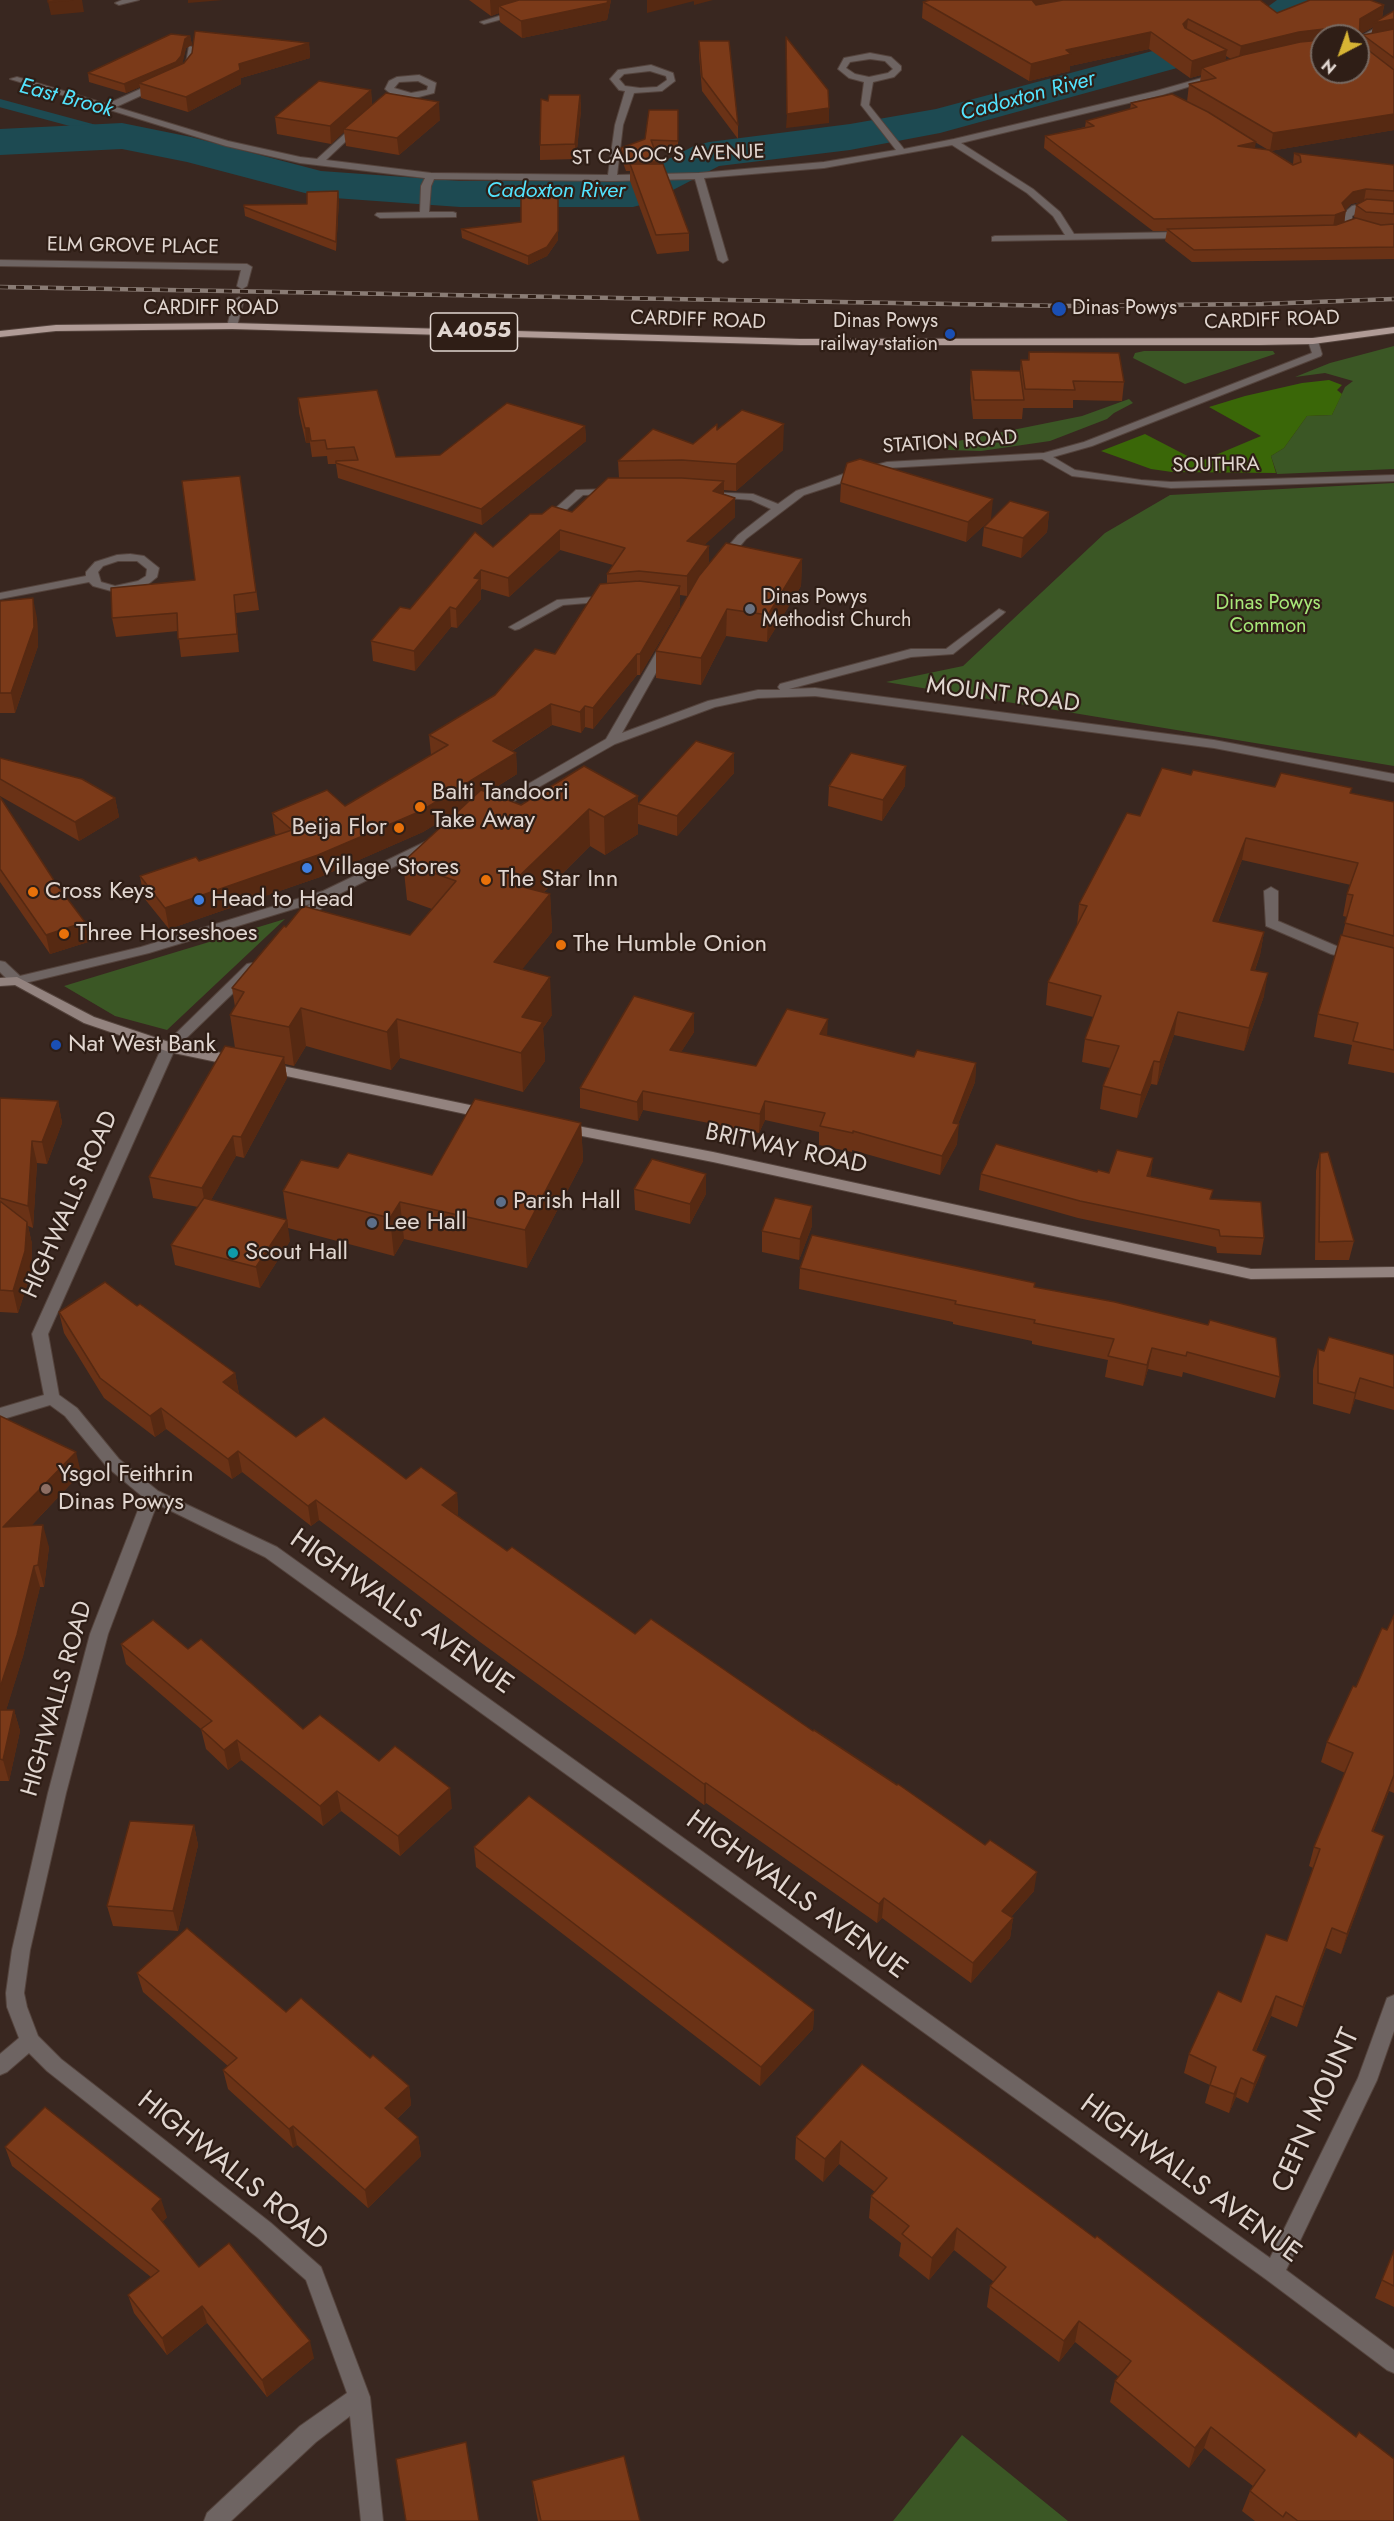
<!DOCTYPE html>
<style>
body{margin:0}
#map{position:relative;width:1394px;height:2521px;overflow:hidden;background:#392720;font-family:Jost,sans-serif}
canvas{display:block}
.north{position:absolute;left:1310px;top:24px;width:60px;height:60px;box-sizing:border-box;background:#2f1e16;border:2px solid #766860;border-radius:50%;rotate:221deg;font-size:16px;font-weight:700;line-height:24px;text-align:center;color:#e1d6d0}
.north::after{content:'';display:block;margin:auto;width:21px;height:27px;background:#d7b434;clip-path:polygon(50% 0,100% 100%,50% 72%,0 100%)}
</style>
<div id="map">
<canvas width="1394" height="2521"></canvas>
<div class="north">N</div>
</div>
<script>
const context = document.querySelector('canvas').getContext('2d');
context.lineJoin = 'round';
function paint(path, color) { context.fillStyle = color; context.fill(path, 'evenodd'); }
const poly = rows => new Path2D(rows.map(r => 'M' + r).join(''));
function strokePath(path, color, width, dash) { context.strokeStyle = color; context.lineWidth = width; context.lineCap = dash ? 'butt' : 'round'; context.setLineDash(dash || []); context.stroke(path); }
function label(font, color, halo, rows, align = 'center') {
  context.font = font + ' Jost,sans-serif'; context.lineWidth = 4.5; context.setLineDash([]); context.textBaseline = 'middle'; context.strokeStyle = halo; context.fillStyle = color; for (const [text, x, y, turn = 0] of rows) {
    context.save(); context.translate(x, y); context.rotate((+turn || 0) * Math.PI / 180); context.textAlign = isNaN(turn) ? turn : align; if (halo) context.strokeText(text, 0, 0); context.fillText(text, 0, 0); context.restore();
  }
}
const green = poly([
 [1394,346,1394,469,1277,474,1271,456,1284,448,1307,416,1332,415,1345,387,1353,381,1325,373,1295,377,1330,363],
 [1144,351,1273,351,1275,354,1185,384,1133,358,1135,353],
 [1129,399,1133,403,1114,413,1107,419,1050,441,981,451,948,450,946,447,958,441,1082,416],
 [1394,483,1394,766,886,682,963,666,1105,533,1170,495],
 [285,919,167,1030,115,1016,64,986],
 [962,2435,1068,2521,893,2521]
]);
const forest = poly([
 [1329,380,1342,385,1337,390,1342,394,1332,415,1307,416,1284,448,1271,456,1276,473,1172,472,1151,469,1101,451,1145,434,1199,462,1261,436,1209,407,1245,396,1302,383]
]);
const stream = poly([
 [0,103,122,136]
]);
const river = poly([
 [1277,0,1321,0,1316,8,1283,32,1188,65,940,133,850,150,719,166,648,203,633,207,460,207,320,197,187,162,122,149,0,155,0,129,122,123,191,137,321,171,460,181,625,181,694,146,709,142,850,124,936,109,1160,49,1255,16,1277,0]
]);
const street = poly([
 [122,0,139,0,119,5,115,3,122,0],
 [518,10,522,12,521,14,484,24,480,22,518,10],
 [1394,17,1394,23,1358,45,1358,38,1394,17],
 [189,46,196,48,194,63,186,74,180,74,179,72,186,63,189,46],
 [870,53,891,57,901,66,901,70,894,77,873,82,869,105,904,149,954,139,1156,91,1223,72,1223,76,1162,95,961,143,1033,189,1060,212,1074,234,1184,232,1189,235,1184,238,992,241,992,237,995,236,1065,235,1053,216,1027,193,952,145,824,168,704,178,728,260,723,263,718,260,695,179,612,181,434,179,431,186,429,212,453,212,456,213,456,217,380,218,375,215,377,213,420,212,421,186,425,178,300,163,226,146,10,79,17,77,107,104,156,82,162,82,162,86,116,107,228,141,300,157,317,159,360,120,363,121,363,125,326,160,431,173,608,175,615,125,625,91,619,90,610,79,618,70,651,65,673,73,675,81,662,91,634,93,623,125,617,175,699,173,824,162,896,150,861,105,864,82,849,78,838,69,844,58,870,53],
 [870,59,885,61,893,69,888,73,869,77,855,74,846,68,850,62,870,59],
 [650,71,666,76,667,80,657,87,640,88,625,86,619,79,624,74,650,71],
 [419,75,436,83,434,93,411,99,399,97,384,109,378,109,378,105,391,94,385,89,389,81,397,77,419,75],
 [418,81,428,86,427,90,411,93,394,88,399,82,418,81],
 [1364,203,1394,205,1394,211,1364,209,1352,216,1352,219,1363,226,1379,229,1394,228,1394,234,1379,235,1360,231,1345,222,1344,213,1352,206,1364,203],
 [0,260,247,264,252,267,247,286,242,289,237,286,241,270,0,266,0,260],
 [239,297,244,300,237,326,228,328,227,326,234,300,239,297],
 [1313,338,1318,341,1322,354,1321,356,1092,446,1053,457,1075,470,1141,480,1171,482,1394,475,1394,481,1171,488,1072,476,1042,459,887,468,804,495,746,539,727,561,719,561,717,559,738,535,771,509,751,500,704,496,704,492,753,494,778,504,796,491,849,472,887,462,1044,453,1084,442,1312,353,1308,341,1313,338],
 [613,489,617,490,617,494,583,495,550,524,546,525,540,522,576,490,613,489],
 [130,554,144,556,159,568,157,577,146,586,115,592,93,586,89,582,0,599,0,593,86,576,86,572,95,562,117,555,130,554],
 [118,561,137,561,147,569,146,576,138,581,115,586,101,582,98,572,103,566,118,561],
 [607,596,611,597,611,601,563,605,519,629,515,630,509,627,557,600,607,596],
 [999,609,1005,612,1003,614,953,654,911,657,789,689,815,688,1214,740,1394,774,1394,782,1214,748,815,696,758,698,715,707,615,744,493,813,489,814,483,810,606,739,661,644,669,644,671,646,622,733,708,701,758,690,780,690,778,687,780,684,911,649,946,649,999,609],
 [429,840,435,844,434,847,333,897,305,924,300,925,293,921,310,904,149,953,17,985,12,984,0,972,0,961,5,962,20,976,141,947,323,891,429,840],
 [1271,887,1278,891,1278,921,1341,948,1394,962,1394,970,1331,954,1266,926,1264,891,1271,887],
 [252,963,259,967,257,970,175,1049,48,1334,59,1395,77,1408,119,1459,158,1491,277,1547,1270,2258,1358,2078,1387,1998,1394,1995,1394,2031,1377,2080,1286,2270,1394,2350,1394,2373,1387,2370,1267,2280,265,1557,157,1504,108,1634,66,1793,30,1950,24,1993,27,2007,38,2036,61,2059,271,2223,321,2267,370,2397,383,2521,361,2521,350,2416,316,2442,231,2521,204,2521,207,2513,300,2426,347,2393,306,2280,257,2237,47,2071,29,2053,7,2072,0,2075,0,2054,19,2038,7,2007,6,1993,12,1950,48,1793,90,1634,143,1497,107,1467,65,1416,50,1405,0,1420,0,1408,44,1395,32,1334,162,1047,247,964,252,963]
]);
const secondary = poly([
 [17,977,94,1017,172,1043,236,1056,243,1061,236,1066,169,1052,84,1023,15,985,0,986,0,978,17,977],
 [268,1063,489,1109,496,1114,489,1119,263,1071,261,1068,263,1065,268,1063],
 [562,1123,713,1152,1251,1269,1394,1267,1394,1277,1251,1279,713,1162,557,1131,555,1128,562,1123]
]);
const primary = poly([
 [232,323,800,339,1313,338,1394,327,1394,333,1313,344,1260,345,800,345,232,329,56,331,0,337,0,331,56,325,232,323]
]);
const rail = poly([
 [0,287,1064,306,1262,304,1394,299]
]);
const wall = poly([
 [469,0,611,0,607,20,522,38,500,22,499,13,491,16],
 [923,2,1277,13,1384,5,1382,18,1394,11,1394,130,1270,151,1255,142,1255,148,1293,164,1294,153,1394,165,1394,259,1192,262,1165,241,1167,231,1153,231,1044,148,1045,136,1085,127,1086,121,1130,109,1131,103,1187,102,1189,84,1200,82,1201,75,1190,78,1149,49,1070,66,1070,71,1029,81,922,18],
 [1373,27,1372,33,1363,35,1361,45,1359,43,1359,35],
 [1322,36,1358,36,1322,72],
 [1226,56,1231,59,1225,61],
 [1364,201,1356,205,1354,217,1356,218,1344,223,1345,210,1351,204],
 [190,36,192,45,186,48,182,64,309,43,310,58,241,78,241,84,188,112,141,98,140,87,126,93,89,82,88,73],
 [699,41,738,125,738,139,702,91,699,55],
 [371,90,372,105,440,120,399,155,346,146,344,132,331,144,277,134,275,117],
 [580,95,581,110,576,159,540,160,540,145],
 [678,110,678,150,654,149,659,164,689,233,689,251,657,254,630,181,630,171,626,171,621,157,621,148,645,139],
 [339,200,336,251,245,216,244,207,307,204],
 [461,229,558,240,547,256,528,265,462,238],
 [1029,352,1124,382,1122,401,1073,400,1073,408,1023,408,1022,419,973,419,970,389,971,370,1020,373,1021,360,1028,360],
 [298,398,396,457,440,455,585,426,586,441,482,525,338,478,336,464,328,464,327,456,312,457,310,443,306,443,299,413],
 [717,430,783,450,736,491,724,490,724,494,735,498,735,517,704,545,709,546,709,563,802,559,801,586,767,642,726,636,701,685,656,678,656,651,691,591,687,596,680,595,680,607,640,675,637,675,593,729,585,727,581,733,552,725,512,751,516,753,517,774,487,793,521,805,638,796,638,834,605,855,590,846,544,892,550,894,552,932,522,969,552,1015,543,1028,545,1061,523,1092,400,1058,391,1070,306,1046,294,1066,285,1064,287,1078,244,1158,236,1156,211,1200,290,1241,260,1288,175,1265,171,1245,198,1207,153,1198,149,1177,235,1048,230,1015,235,1007,232,988,410,935,432,909,407,900,403,862,459,810,423,832,320,877,169,929,144,898,140,876,199,861,277,835,275,834,272,813,345,806,431,755,429,735,495,695,555,654,607,583,607,574,613,565,560,550,509,597,482,589,481,590,481,599,457,628,451,627,415,671,373,661,371,641,410,609,493,547,542,514,572,512,619,478,618,461,693,444],
 [240,476,259,610,236,613,239,652,181,657,178,631,116,637,112,618,195,580],
 [841,483,991,519,966,542,840,502],
 [1049,512,1047,532,1021,558,982,546,984,527],
 [0,601,37,618,38,646,15,713,0,713],
 [734,753,734,773,677,836,638,824,638,804],
 [0,758,115,798,119,817,79,841,0,796],
 [1191,775,1275,787,1351,793,1394,802,1394,1073,1348,1064,1352,1045,1314,1037,1318,1014,1342,936,1347,917,1343,916,1347,894,1351,885,1242,860,1218,922,1264,932,1260,955,1255,970,1264,996,1244,1051,1174,1035,1157,1085,1151,1084,1137,1118,1100,1109,1103,1086,1110,1068,1082,1062,1085,1039,1093,1017,1046,1005,1048,982,1077,927,1079,904,1140,816],
 [829,786,905,786,882,821,828,806],
 [0,797,57,885,85,922,88,942,50,954,0,882],
 [694,1013,694,1032,681,1052,756,1066,827,1036,914,1057,976,1063,975,1082,958,1124,957,1144,940,1175,852,1150,852,1152,819,1145,819,1132,765,1120,759,1133,643,1110,638,1121,580,1108,580,1088],
 [0,1098,58,1101,62,1123,47,1164,37,1163,33,1228,28,1226,32,1244,31,1273,18,1313,0,1312],
 [581,1123,583,1161,527,1268,404,1239,394,1256,288,1228,283,1191,338,1168,432,1175],
 [1320,1153,1354,1241,1349,1260,1315,1260,1316,1171],
 [1153,1158,1150,1177,1211,1199,1264,1238,1261,1255,1217,1253,1216,1247,1078,1218,979,1190,981,1174,1109,1173],
 [706,1174,706,1194,690,1224,635,1210,634,1189],
 [812,1226,799,1260,762,1252,762,1231],
 [800,1268,1034,1287,1280,1377,1275,1398,1183,1372,1182,1377,1148,1369,1143,1386,1105,1377,1108,1360,1032,1344,1032,1341,953,1324,953,1322,799,1289],
 [137,1306,235,1373,239,1394,296,1437,406,1479,457,1493,458,1514,457,1515,507,1551,1034,1891,1011,1917,1013,1918,1010,1938,971,1983,882,1918,877,1923,706,1803,704,1805,480,1642,319,1520,311,1526,242,1472,232,1479,166,1429,155,1437,104,1398,64,1333,59,1312],
 [1318,1349,1324,1351,1394,1355,1394,1410,1355,1399,1350,1414,1313,1404,1313,1370],
 [0,1416,81,1473,31,1526,49,1547,44,1587,40,1587,23,1656,6,1710,14,1710,20,1731,9,1781,0,1781],
 [1394,1615,1394,1793,1389,1791,1373,1832,1384,1836,1377,1856,1341,1954,1326,1948,1297,2027,1271,2016,1256,2051,1260,2075,1248,2103,1236,2097,1229,2113,1205,2103,1210,2085,1184,2073,1189,2054,1241,2002,1287,1941,1313,1868,1309,1866,1314,1847,1345,1773,1321,1762,1327,1742,1356,1687,1387,1630],
 [121,1644,188,1649,303,1729,379,1761,452,1808,400,1856,341,1811,323,1826,241,1760,228,1770,206,1749,201,1729,126,1664],
 [194,1825,198,1845,178,1931,113,1926,107,1906],
 [474,1847,814,2010,813,2029,760,2086,476,1867],
 [137,1973,286,2012,370,2058,409,2086,411,2105,397,2119,418,2137,421,2156,368,2208,297,2145,293,2148,228,2089,223,2070,228,2066,143,1992],
 [862,2064,1394,2521,1255,2521,1242,2511,1250,2491,1253,2486,1204,2448,1189,2468,1110,2402,1115,2381,1119,2377,1075,2342,1059,2362,987,2307,990,2286,994,2282,954,2250,929,2280,899,2256,901,2243,869,2218,871,2196,875,2192,839,2164,823,2182,795,2159,796,2137],
 [5,2147,167,2217,162,2222,199,2267,314,2358,267,2397,207,2323,167,2355,134,2313,128,2295,151,2277,12,2166],
 [1394,2250,1394,2307,1375,2298],
 [532,2481,640,2521,538,2521,536,2511]
]);
const shadedWall = poly([
 [73,0,82,0,84,12,51,15,48,2],
 [188,0,223,0,188,3],
 [490,0,520,0,499,6,499,13,491,16],
 [608,0,611,0,607,20,522,38,521,21],
 [647,0,694,0,694,1,647,13],
 [694,0,713,0,694,5],
 [1032,0,1107,0,1030,17],
 [1384,5,1381,22,1394,19,1394,34,1370,40,1373,27,1357,36,1360,19],
 [1188,19,1186,36,1183,24],
 [1324,29,1323,36,1322,36,1322,46,1238,63,1241,46,1299,32],
 [1151,32,1149,49,1070,66,1070,71,1029,81,1031,64,1066,50],
 [190,36,192,45,186,48,182,65,139,83,140,87,126,93,124,84,185,39],
 [309,43,310,58,241,78,241,84,188,112,186,97,239,64],
 [1227,50,1224,67,1202,68,1201,75,1190,78,1192,61],
 [371,90,372,107,344,129,344,132,331,144,330,126],
 [580,95,581,110,576,159,575,144],
 [439,102,440,120,399,155,397,138],
 [829,108,829,123,786,128,787,114],
 [1394,114,1394,130,1270,151,1273,133],
 [1256,142,1254,153,1238,146],
 [1366,189,1364,201,1351,204,1343,212,1346,211,1344,223,1333,227,1335,215,1342,203,1353,192],
 [338,191,339,200,336,251,336,242],
 [558,197,558,240,547,256,528,265,528,256],
 [784,424,783,450,736,491,736,464],
 [585,426,586,441,482,525,481,509],
 [305,428,309,428,310,443,306,443],
 [724,481,724,500,713,491],
 [735,498,735,517,687,561,687,541],
 [993,499,991,519,966,542,968,522],
 [1049,512,1047,532,1021,558,1023,538],
 [560,530,560,550,509,597,508,578],
 [709,546,709,566,687,596,687,576],
 [802,559,801,586,767,642,768,615],
 [481,570,481,599,457,628,456,609,474,578],
 [680,586,680,607,640,675,640,654],
 [234,595,236,613,239,652,237,634],
 [33,598,37,618,38,646,15,713,11,693],
 [450,607,451,627,415,671,414,651],
 [727,609,726,636,701,685,701,658],
 [637,654,637,675,593,729,593,708],
 [551,704,552,725,494,762,493,741],
 [585,706,585,727,581,733,580,712],
 [516,753,517,774,423,832,320,877,169,929,165,908],
 [734,753,734,773,677,836,677,816],
 [906,766,905,786,882,821,883,800],
 [638,796,638,834,605,855,604,817],
 [115,798,119,817,79,841,75,822],
 [589,809,590,846,513,922,511,884],
 [1246,838,1242,860,1209,944,1213,921],
 [550,894,552,932,497,1001,494,962],
 [85,922,88,942,50,954,46,935],
 [1264,932,1260,955,1247,992,1251,970],
 [1268,973,1264,996,1244,1051,1249,1028],
 [550,977,552,1015,543,1028,545,1061,523,1092,521,1053,522,1017],
 [301,1008,306,1046,294,1066,289,1027],
 [1178,1012,1174,1035,1157,1085,1160,1062],
 [694,1013,694,1032,670,1069,670,1050],
 [397,1019,400,1058,391,1070,387,1032],
 [828,1019,827,1038,820,1034],
 [284,1057,287,1078,244,1158,241,1137],
 [1154,1061,1151,1084,1137,1118,1141,1095],
 [976,1063,975,1082,956,1129,959,1124,957,1144,940,1175,942,1156,953,1123],
 [643,1091,643,1110,638,1121,637,1102],
 [58,1101,62,1123,47,1164,42,1142],
 [765,1101,765,1120,759,1133,760,1114],
 [581,1123,583,1161,527,1268,525,1230],
 [233,1136,236,1156,206,1209,202,1188],
 [32,1141,37,1163,33,1228,28,1206],
 [1153,1158,1151,1174,1144,1193,1147,1176],
 [706,1174,706,1194,690,1224,690,1204],
 [400,1202,404,1239,394,1256,390,1218],
 [812,1206,812,1226,799,1260,800,1239],
 [287,1220,290,1241,260,1288,256,1267],
 [27,1222,32,1244,31,1273,18,1313,13,1291],
 [1152,1348,1148,1369,1143,1386,1147,1365],
 [235,1373,239,1394,223,1382],
 [1360,1378,1355,1399,1350,1414,1355,1393],
 [161,1408,166,1429,155,1437,150,1416],
 [238,1451,242,1472,232,1479,228,1459],
 [76,1452,81,1473,9,1549,3,1527],
 [457,1493,458,1514,444,1526,442,1505],
 [316,1500,319,1520,311,1526,308,1506],
 [43,1525,49,1547,44,1587,38,1565],
 [34,1566,40,1587,23,1656,0,1730,0,1688],
 [14,1710,20,1731,9,1781,3,1760],
 [237,1740,241,1760,228,1770,224,1750],
 [1394,1775,1389,1791,1366,1851,1372,1831],
 [706,1783,706,1803,704,1805,704,1784],
 [450,1788,452,1808,400,1856,398,1836],
 [337,1791,341,1811,323,1826,320,1806],
 [194,1825,198,1845,178,1931,173,1911],
 [1384,1836,1377,1856,1341,1954,1347,1934],
 [1037,1872,1034,1891,999,1930,1002,1911],
 [884,1898,882,1918,877,1923,879,1904],
 [1013,1918,1010,1938,971,1983,973,1963],
 [1332,1928,1326,1948,1297,2027,1303,2007],
 [1276,1996,1271,2016,1248,2069,1253,2050],
 [814,2010,813,2029,760,2086,761,2067],
 [1266,2056,1260,2075,1248,2103,1254,2084],
 [1241,2078,1236,2097,1229,2113,1234,2094],
 [409,2086,411,2105,388,2127,385,2108],
 [293,2126,297,2145,293,2148,289,2129],
 [418,2137,421,2156,368,2208,365,2190],
 [841,2141,839,2164,823,2182,825,2159],
 [161,2199,167,2217,157,2227,152,2209],
 [957,2228,954,2250,929,2280,932,2258],
 [202,2306,207,2323,167,2355,162,2338],
 [1079,2321,1075,2342,1059,2362,1064,2341],
 [310,2341,314,2358,267,2397,262,2380],
 [1211,2427,1204,2448,1189,2468,1195,2448]
]);
const building = poly([
 [48,0,73,0,48,2,48,0],
 [519,0,608,0,607,3,521,21,499,6,519,0],
 [930,0,1032,0,1036,5,1063,0,1260,0,1277,13,1310,0,1370,0,1384,5,1360,19,1359,43,1394,70,1394,114,1273,133,1189,84,1216,78,1202,68,1243,55,1300,42,1322,40,1322,72,1358,72,1358,36,1326,36,1327,31,1324,29,1299,32,1241,46,1188,19,1183,24,1185,28,1227,50,1192,61,1151,32,1066,50,1071,54,1031,64,923,2,930,0],
 [1394,11,1394,19,1373,23,1394,11],
 [1394,29,1394,58,1363,35,1394,29],
 [195,31,309,43,239,64,240,70,186,97,139,83,184,63,192,53,195,31],
 [171,34,190,36,185,39,181,56,176,62,124,84,88,73,171,34],
 [786,37,828,90,829,108,787,114,786,37],
 [699,41,729,41,738,125,702,77,699,41],
 [319,81,371,90,330,126,275,117,319,81],
 [386,93,439,102,397,138,344,129,386,93],
 [1172,94,1208,112,1256,142,1238,146,1269,150,1293,165,1301,162,1300,156,1294,153,1394,165,1394,191,1366,189,1353,192,1342,203,1346,211,1335,215,1154,219,1045,136,1094,126,1086,121,1137,107,1131,103,1172,94],
 [549,95,580,95,575,144,540,145,541,99,548,101,549,95],
 [649,110,678,110,678,141,651,140,659,162,626,162,621,148,645,139,649,110],
 [630,164,663,164,689,233,656,235,630,164],
 [338,191,336,242,244,207,244,205,307,204,307,192,338,191],
 [521,197,558,197,558,231,547,247,528,256,461,229,521,222,521,197],
 [1367,199,1394,201,1394,214,1366,212,1356,205,1367,199],
 [1356,218,1381,225,1394,224,1394,247,1194,250,1167,229,1336,225,1356,218],
 [1029,352,1119,353,1124,382,1073,381,1075,390,1025,389,1021,360,1029,360,1029,352],
 [971,370,1020,371,1024,400,974,400,971,370],
 [377,390,396,457,440,455,507,403,585,426,481,509,336,463,336,461,358,460,354,447,327,449,325,440,311,441,309,428,305,428,298,398,377,390],
 [742,410,784,424,736,464,682,460,618,461,653,429,693,444,717,424,717,430,742,410],
 [860,459,993,499,968,522,841,483,847,463,860,459],
 [240,476,256,592,234,595,237,634,178,639,177,613,112,618,111,588,195,580,182,481,240,476],
 [608,478,682,478,724,481,713,491,735,498,687,541,709,546,687,576,639,571,607,574,625,548,560,530,508,578,481,570,474,578,480,579,456,609,450,607,414,651,371,641,400,607,410,609,475,532,493,547,530,514,542,514,552,506,572,512,608,478],
 [1010,501,1049,512,1023,538,984,527,1010,501],
 [726,543,802,559,768,615,727,609,701,658,656,651,699,576,726,543],
 [639,581,680,586,640,654,637,654,593,708,585,706,580,712,551,704,493,741,516,753,421,811,318,855,165,908,140,876,196,857,199,861,292,830,272,813,327,790,345,806,448,745,429,735,495,695,535,649,555,654,600,584,639,581],
 [33,598,34,627,11,693,0,693,0,601,33,598],
 [696,741,734,753,677,816,638,804,696,741],
 [851,753,906,766,883,800,829,786,851,753],
 [0,758,82,779,115,798,75,822,0,779,0,758],
 [584,766,638,796,604,817,589,809,511,884,550,894,494,962,550,977,522,1017,543,1022,521,1053,397,1019,387,1032,301,1008,289,1027,230,1015,244,992,232,988,284,926,286,927,303,906,410,935,456,881,403,862,481,790,521,805,584,766],
 [1162,768,1191,775,1193,770,1275,787,1281,773,1352,788,1350,793,1394,802,1394,936,1345,923,1353,895,1347,894,1358,863,1246,838,1213,921,1264,932,1251,970,1268,973,1249,1028,1178,1012,1160,1062,1154,1061,1141,1095,1103,1086,1119,1046,1085,1039,1101,996,1048,982,1087,906,1079,904,1127,813,1140,816,1162,768],
 [0,797,57,885,85,922,46,935,0,869,0,797],
 [1341,935,1394,948,1394,1050,1353,1041,1358,1023,1318,1014,1341,935],
 [634,996,694,1013,670,1050,756,1066,787,1009,828,1019,820,1034,914,1057,917,1050,976,1063,953,1123,959,1124,942,1156,853,1131,853,1133,820,1126,825,1113,765,1101,760,1114,643,1091,637,1102,580,1088,634,996],
 [225,1046,284,1057,241,1137,233,1136,202,1188,149,1177,225,1046],
 [0,1098,58,1101,42,1142,32,1141,28,1206,0,1198,0,1098],
 [475,1099,581,1123,525,1230,400,1202,390,1218,283,1191,301,1160,338,1168,348,1153,432,1175,475,1099],
 [996,1144,1097,1172,1098,1170,1109,1173,1117,1150,1153,1158,1147,1176,1213,1190,1210,1199,1261,1202,1264,1238,1220,1236,1219,1230,1080,1201,981,1174,996,1144],
 [1328,1152,1354,1241,1319,1242,1320,1153,1328,1152],
 [652,1159,706,1174,690,1204,634,1189,652,1159],
 [204,1198,287,1220,256,1267,171,1245,204,1198],
 [775,1198,812,1206,800,1239,762,1231,775,1198],
 [0,1201,27,1222,25,1251,13,1291,0,1290,0,1201],
 [812,1235,1035,1283,1034,1287,1115,1302,1208,1325,1210,1320,1276,1338,1280,1377,1187,1352,1186,1356,1152,1348,1147,1365,1108,1356,1114,1339,1034,1323,1035,1320,955,1304,956,1301,800,1268,812,1235],
 [105,1282,137,1306,140,1304,235,1373,223,1382,296,1437,324,1417,406,1479,421,1467,457,1493,442,1505,507,1551,512,1547,635,1634,651,1619,813,1731,814,1730,897,1785,898,1784,985,1845,990,1840,1037,1872,1002,1911,1013,1918,973,1963,884,1898,879,1904,706,1783,704,1784,479,1621,316,1500,308,1506,238,1451,228,1459,161,1408,150,1416,100,1378,59,1312,105,1282],
 [1329,1337,1394,1355,1394,1388,1360,1378,1355,1393,1318,1383,1318,1349,1324,1351,1329,1337],
 [0,1416,76,1452,3,1527,43,1525,38,1565,34,1566,17,1635,0,1688,0,1416],
 [1394,1615,1394,1775,1372,1831,1384,1836,1347,1934,1332,1928,1303,2007,1276,1996,1253,2050,1266,2056,1254,2084,1241,2078,1234,2094,1210,2085,1216,2067,1189,2054,1218,1991,1241,2002,1266,1934,1287,1941,1320,1849,1314,1847,1353,1753,1327,1742,1353,1686,1356,1687,1382,1628,1387,1630,1394,1615],
 [153,1620,188,1649,201,1639,303,1729,320,1715,379,1761,395,1746,450,1788,398,1836,337,1791,320,1806,237,1740,224,1750,201,1729,212,1721,121,1644,153,1620],
 [0,1710,14,1710,3,1760,0,1759,0,1710],
 [529,1796,814,2010,761,2067,474,1847,529,1796],
 [130,1821,194,1825,173,1911,107,1906,130,1821],
 [187,1928,286,2012,301,1998,370,2058,373,2055,409,2086,385,2108,418,2137,365,2190,293,2126,289,2129,223,2070,237,2058,137,1973,187,1928],
 [862,2064,1095,2238,1097,2236,1356,2437,1359,2432,1394,2459,1394,2521,1298,2521,1286,2512,1283,2517,1250,2491,1265,2470,1211,2427,1195,2448,1115,2381,1131,2361,1079,2321,1064,2341,990,2286,1006,2267,957,2228,932,2258,902,2234,909,2226,871,2196,887,2178,841,2141,825,2159,796,2137,862,2064],
 [45,2107,161,2199,152,2209,199,2267,229,2243,310,2341,262,2380,202,2306,162,2338,128,2295,159,2271,5,2147,45,2107],
 [1394,2250,1394,2286,1382,2280,1394,2250],
 [466,2442,479,2521,406,2521,396,2459,466,2442],
 [624,2456,640,2521,541,2521,532,2481,624,2456]
]);
const markers = [
 [1059,309,8,"#1a4fb4"],
 [950,334,6,"#1a4fb4"],
 [750,609,6,"#6b7280"],
 [420,807,6,"#e8710a"],
 [399,828,6,"#e8710a"],
 [307,868,6,"#3f7fe0"],
 [486,880,6,"#e8710a"],
 [33,892,6,"#e8710a"],
 [199,900,6,"#3f7fe0"],
 [64,934,6,"#e8710a"],
 [561,945,6,"#e8710a"],
 [56,1045,6,"#1a4fb4"],
 [501,1202,6,"#5c6f8a"],
 [372,1223,6,"#5c6f8a"],
 [233,1253,6,"#0f9aa8"],
 [46,1489,6,"#8d6e63"]
];
const farStreetnames = [
 ["ST CADOC'S AVENUE",668,156,-2],
 ["ELM GROVE PLACE",133,247,1],
 ["CARDIFF ROAD",211,309],
 ["CARDIFF ROAD",698,321,2],
 ["CARDIFF ROAD",1272,321,-2],
 ["STATION ROAD",950,443,-4],
 ["SOUTHRA",1216,466,-1]
];
const farPoinames = [
 ["Dinas Powys",1072,309],
 ["Dinas Powys",938,322,"right"],
 ["railway station",938,345,"right"],
 ["Dinas Powys",762,598],
 ["Methodist Church",762,621]
];
const farParknames = [
 ["Dinas Powys",1268,604],
 ["Common",1268,627]
];
const farWaternames = [
 ["Cadoxton River",1028,97,-15],
 ["East Brook",66,99,15],
 ["Cadoxton River",556,192]
];
const shields = [
 [474,332,87]
];
const shieldNames = [
 ["A4055",474,332]
];
const streetNames = [
 ["MOUNT ROAD",1003,696,7],
 ["BRITWAY ROAD",786,1150,12],
 ["HIGHWALLS ROAD",71,1205,-66],
 ["HIGHWALLS ROAD",58,1699,-74]
];
const poiNames = [
 ["Balti Tandoori",432,793],
 ["Take Away",432,821],
 ["Beija Flor",387,828,"right"],
 ["Village Stores",319,868],
 ["The Star Inn",498,880],
 ["Cross Keys",45,892],
 ["Head to Head",211,900],
 ["Three Horseshoes",76,934],
 ["The Humble Onion",573,945],
 ["Nat West Bank",68,1045],
 ["Parish Hall",513,1202],
 ["Lee Hall",384,1223],
 ["Scout Hall",245,1253],
 ["Ysgol Feithrin",58,1475],
 ["Dinas Powys",58,1503]
];
const nearStreetnames = [
 ["HIGHWALLS AVENUE",401,1613,35],
 ["HIGHWALLS AVENUE",796,1896,36],
 ["CEFN MOUNT",1317,2111,-66],
 ["HIGHWALLS ROAD",232,2172,39],
 ["HIGHWALLS AVENUE",1190,2180,36]
];
paint(green, '#3b5725');
paint(forest, '#3a6708');
strokePath(stream, '#1d4a52', 8);
paint(river, '#1d4a52');
strokePath(street, '#54433c', 2);
strokePath(secondary, '#54433c', 2);
strokePath(primary, '#54433c', 2);
paint(street, '#6e6462');
paint(secondary, '#93837f');
paint(primary, '#b09b96');
strokePath(rail, '#8a7c75', 4.5);
strokePath(rail, '#2f1e16', 3, [8]);
paint(wall, '#6a3216');
paint(shadedWall, '#562912');
paint(building, '#7b3a19');
strokePath(building, '#562912', 1.5);
for (const [x, y, r, color] of markers) { const dot = new Path2D(); dot.arc(x, y, r, 0, 2 * Math.PI); context.fillStyle = color; context.fill(dot); strokePath(dot, '#2f1e16', 2); }
label('20px', '#e1d6d0', '#2f1e16', farStreetnames);
label('20px', '#e1d6d0', '#2f1e16', farPoinames, 'left');
label('20px', '#a8e879', '#2f1e16', farParknames);
label('italic 22px', '#53e3fd', '#2f1e16', farWaternames);
for (const [x, y, w] of shields) { const box = new Path2D(); box.roundRect(x - w / 2, y - 19, w, 38, 4.5); context.fillStyle = '#2f1e16'; context.fill(box); strokePath(box, '#e1d6d0', 1.5); }
label('bold 22px', '#e1d6d0', null, shieldNames);
label('24px', '#e1d6d0', '#2f1e16', streetNames);
label('24px', '#e1d6d0', '#2f1e16', poiNames, 'left');
label('28px', '#e1d6d0', '#2f1e16', nearStreetnames);
</script>
